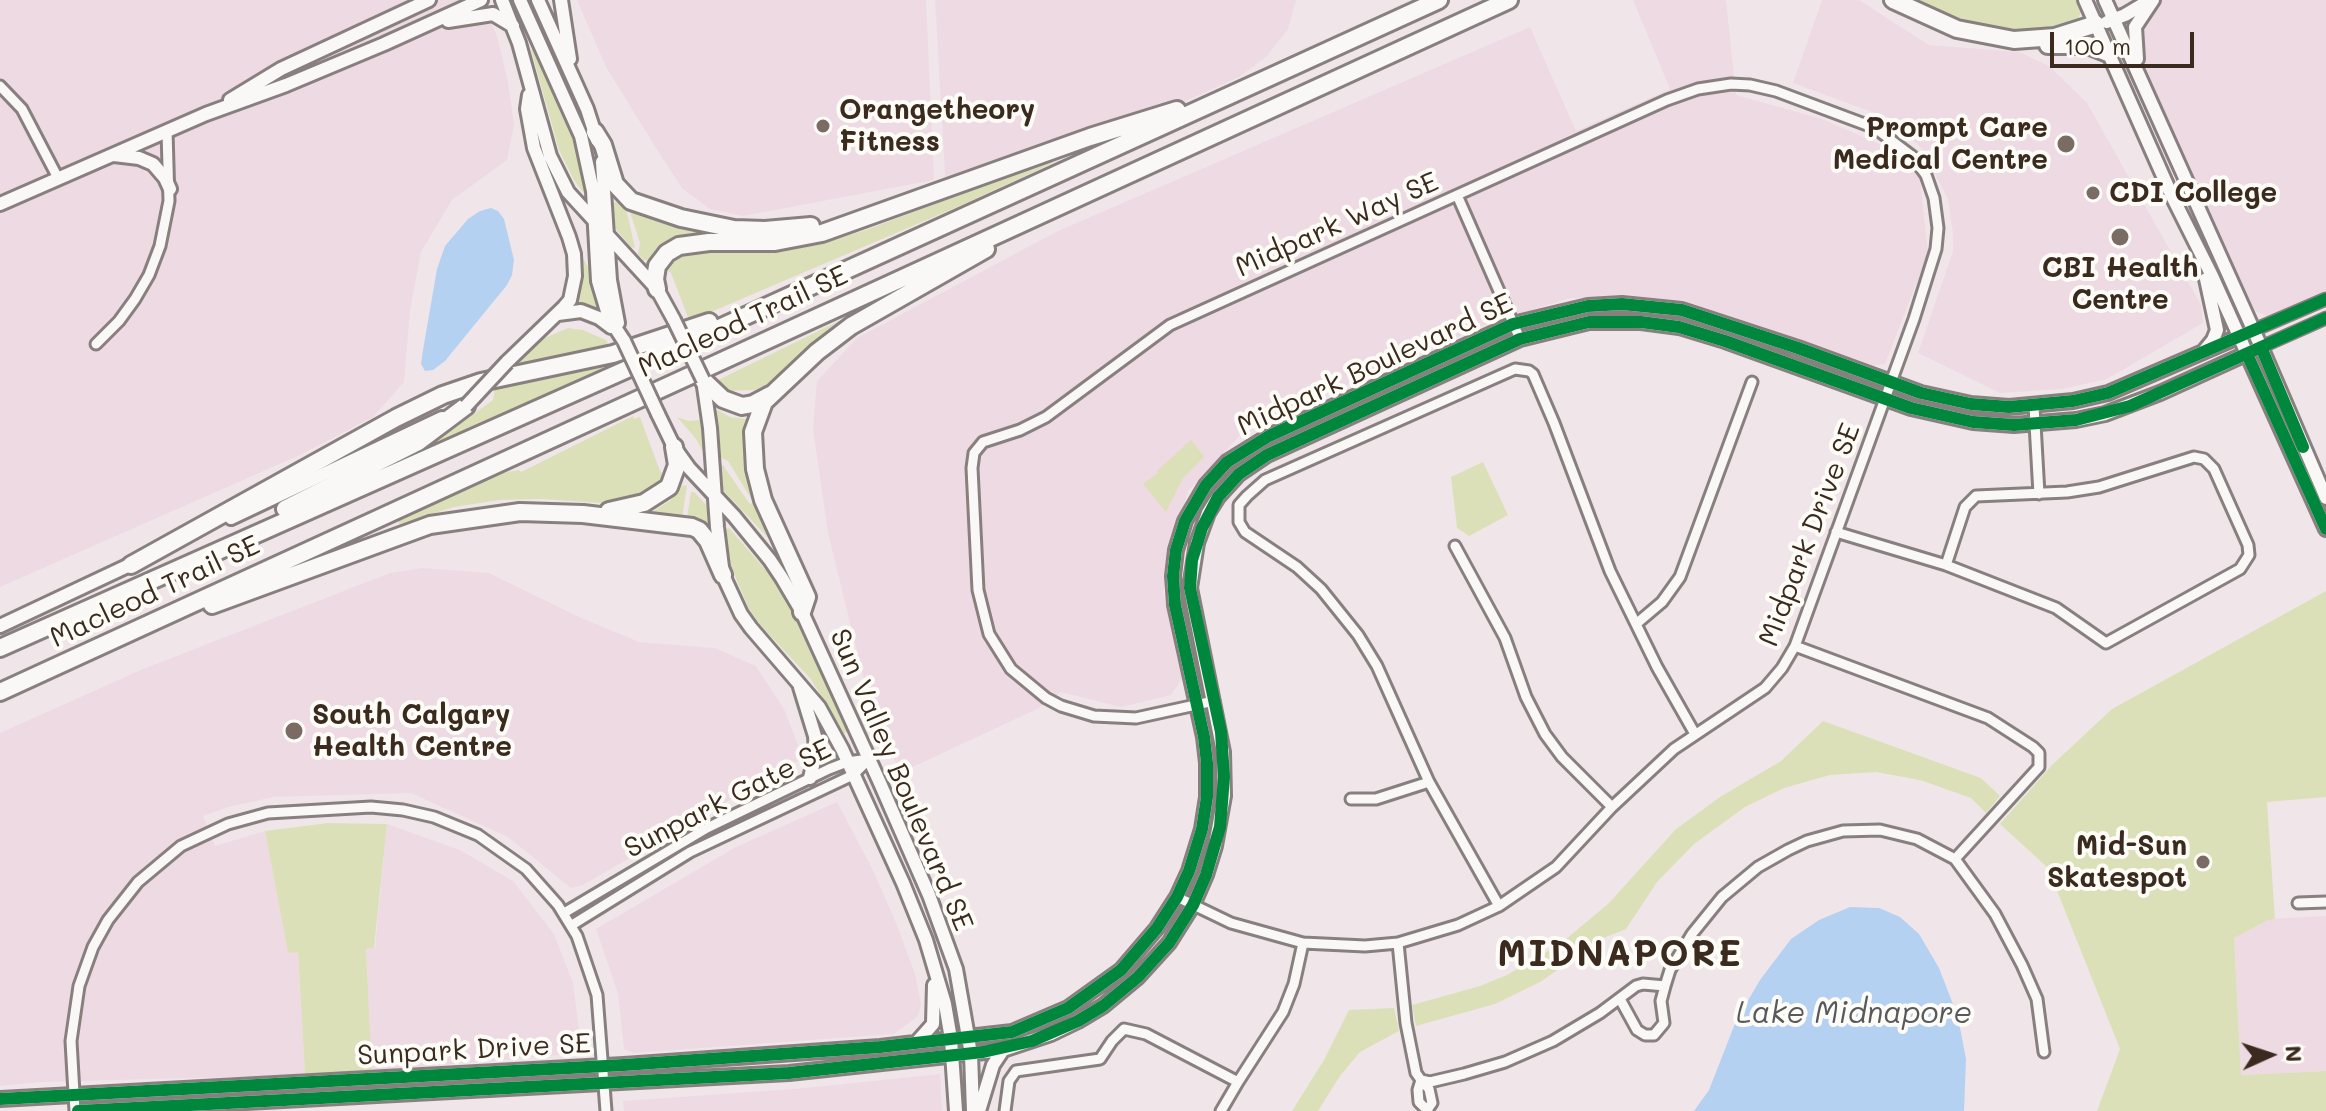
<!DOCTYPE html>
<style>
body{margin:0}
#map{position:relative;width:2326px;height:1111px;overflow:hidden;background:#f0e6e9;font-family:Mali,sans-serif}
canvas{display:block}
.north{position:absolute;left:2230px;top:1015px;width:80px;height:80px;-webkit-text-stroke:6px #fdfcf7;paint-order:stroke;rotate:87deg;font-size:22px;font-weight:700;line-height:32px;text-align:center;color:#3b2a1e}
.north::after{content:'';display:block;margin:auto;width:28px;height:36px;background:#3b2a1e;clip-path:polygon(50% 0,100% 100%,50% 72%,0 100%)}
.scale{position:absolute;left:2050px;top:32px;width:144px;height:36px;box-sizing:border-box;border:4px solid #3b2a1e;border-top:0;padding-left:10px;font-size:24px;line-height:28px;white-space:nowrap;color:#3b2a1e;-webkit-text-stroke:6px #fdfcf7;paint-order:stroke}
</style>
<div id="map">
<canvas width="2326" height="1111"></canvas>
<div class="north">N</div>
<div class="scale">100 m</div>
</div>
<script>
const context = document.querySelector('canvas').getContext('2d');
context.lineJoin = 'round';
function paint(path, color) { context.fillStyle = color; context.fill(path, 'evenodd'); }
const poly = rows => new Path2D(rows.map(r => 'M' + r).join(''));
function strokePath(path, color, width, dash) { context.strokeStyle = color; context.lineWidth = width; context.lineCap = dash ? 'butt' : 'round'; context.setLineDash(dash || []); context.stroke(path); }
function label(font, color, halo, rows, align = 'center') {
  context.font = font + ' Mali,sans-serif'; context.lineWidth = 8; context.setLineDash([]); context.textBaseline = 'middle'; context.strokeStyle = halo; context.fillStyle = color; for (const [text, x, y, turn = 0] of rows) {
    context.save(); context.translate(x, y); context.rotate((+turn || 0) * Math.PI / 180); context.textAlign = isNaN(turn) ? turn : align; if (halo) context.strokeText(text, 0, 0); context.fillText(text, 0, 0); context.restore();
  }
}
const built = poly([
 [0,0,481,0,497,36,508,82,514,125,507,160,452,200,421,252,410,311,404,382,373,417,300,455,0,587],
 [577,0,926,0,934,180,743,216,710,209,682,188,659,153,606,67],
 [935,0,1296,0,1288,29,1267,56,1239,77,947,208],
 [1633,0,1726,0,1736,95,1822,119,1898,152,1920,179,1928,253,1885,364,1871,366,1682,300,1570,298,1487,324,1244,431,1188,491,1163,592,1184,676,1171,695,1121,707,1061,692,1037,709,900,773,865,684,828,533,813,429,817,381,857,338,1058,231,1530,27,1576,131,1670,89],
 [1822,0,1859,0,1929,45,2019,52,2049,66,2087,103,2201,305,2203,323,2107,379,2062,389,2000,393,1918,353,1953,251,1953,234,1948,199,1922,149,1894,120,1793,83],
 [2160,0,2326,0,2326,294,2268,316,2259,313,2247,304,2194,189,2154,92,2140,47,2141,25,2152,7],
 [423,568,489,573,579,617,639,642,715,648,756,666,784,709,803,758,583,885,571,888,508,837,411,793,274,797,228,807,203,816,215,846,265,831,288,952,298,952,305,1075,42,1082,0,1086,0,733,143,669,390,573],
 [837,802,873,870,897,925,915,974,921,1005,918,1016,894,1034,634,1053,624,1049,618,994,596,929,736,847],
 [387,824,460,850,513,881,554,934,573,983,582,1053,372,1071,366,949,375,948],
 [2326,916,2326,1071,2241,1075,2234,938,2268,919],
 [940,1074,942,1111,624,1111,623,1101,805,1088]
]);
const green = poly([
 [1910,0,2077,0,2081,11,2077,23,2049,28,2004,30,1960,22],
 [536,48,579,148,588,193,585,195,574,180,559,150,531,50],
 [1052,160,1053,163,964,204,697,318,689,320,671,273,665,268,676,257,695,252,759,253,817,245,866,230],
 [616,202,626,208,635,248,631,247,614,227,613,203],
 [634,208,731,233,672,241,656,249,649,260,644,260,638,254,640,243,630,212],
 [582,256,588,267,592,270,600,306,597,310,577,301],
 [843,319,842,324,766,385,754,390,724,391,717,384,716,381],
 [568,328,583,330,606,340,610,348,513,369,542,339],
 [614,358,619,367,461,436,457,435,454,439,431,449,429,446,489,403,493,400,495,388,502,381],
 [718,410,730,417,746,419,749,423,756,501,752,500,728,461,719,457,714,413],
 [633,416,634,419,640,417,660,471,665,476,658,486,647,493,630,499,601,503,542,499,499,500,454,507,399,524,397,519,502,473,519,470,521,472],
 [677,417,689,421,700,420,707,459,696,439],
 [1191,440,1204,457,1183,478,1166,512,1143,484,1158,473,1157,471],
 [1483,462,1508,515,1469,536,1457,528,1451,477],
 [723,465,749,503,758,505,775,539,771,541,722,489,719,467],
 [687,485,682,518,653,517,652,512,671,500,682,486],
 [691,492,694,492,710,509,711,526,707,528,687,518],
 [729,528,771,576,793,609,841,707,849,732,844,733,810,678,761,626,749,609,728,560,724,530],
 [2326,591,2326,797,2267,802,2275,919,2268,920,2234,938,2241,1075,2326,1071,2326,1111,2097,1111,2120,1049,2048,868,2000,824,2052,765,2112,709],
 [1823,721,1981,778,2000,796,1986,813,1971,798,1920,780,1876,772,1830,775,1784,788,1745,807,1694,844,1657,882,1626,929,1606,937,1540,982,1495,1004,1416,1026,1412,1005,1480,986,1507,975,1560,944,1608,904,1676,829,1720,797,1781,761],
 [328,823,387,824,374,948,366,949,372,1071,305,1075,298,952,288,953,265,831],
 [1394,1008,1399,1031,1360,1052,1340,1076,1318,1111,1292,1111,1324,1060,1349,1010]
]);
const water = poly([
 [491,208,498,211,504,219,514,260,512,275,507,285,445,361,433,370,425,371,421,364,423,350,437,269,445,246,468,219,480,211],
 [1850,907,1879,908,1900,917,1919,934,1939,968,1958,1017,1966,1059,1964,1111,1694,1111,1709,1090,1736,1021,1760,980,1791,939,1819,920]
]);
const street = poly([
 [0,86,22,109,58,178],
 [1457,195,1520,339],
 [2254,330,2326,299],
 [96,344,119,321,135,299,149,275,160,246,169,201,167,131],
 [2261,347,2326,318],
 [2034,406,2039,494],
 [1836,532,1946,565,2056,608,2106,643,2240,569,2249,555,2248,545,2214,469,2204,459,2194,457,2099,487,2067,492,1976,496,1965,507,1946,565],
 [1455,546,1505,638,1526,697,1545,734,1562,757,1612,807],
 [1636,624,1662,602,1680,577,1752,382],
 [1351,799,1376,799,1429,782],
 [1955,859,1995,914,2022,965,2037,999,2044,1052],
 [1177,897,1231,923,1303,943,1365,946,1398,943,1458,925,1499,906,1556,867,1612,807,1674,749,1765,688,1782,668,1795,646,1914,319,1936,249,1938,228,1934,198,1926,175,1912,156,1875,128,1776,91,1750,85,1731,84,1698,89,1667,100,1170,325,1046,417,1020,430,983,442,974,453,972,468,978,590,989,634,1011,669,1046,698,1061,706,1094,716,1136,718,1214,701],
 [2298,903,2326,902],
 [1499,906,1429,782,1377,666,1358,635,1321,589,1297,567,1245,532,1239,522,1239,505,1247,496,1265,480,1515,369,1529,371,1533,374,1554,423,1610,571,1657,667,1695,734],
 [564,913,707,828,829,769,847,762,869,759],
 [572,925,690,852,853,775,868,760],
 [1398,943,1406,1023,1416,1073,1421,1080,1430,1082,1464,1074,1505,1062,1553,1041,1600,1013,1636,986,1643,984,1665,986,1670,970,1692,934,1722,897,1758,867,1788,850,1807,841,1843,831,1880,830,1917,839,1955,859,2039,767,2039,753,2033,747,1988,718,1795,646],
 [1620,999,1637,1030,1645,1035,1654,1035,1664,1023,1661,1001,1665,986],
 [1421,1080,1418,1090,1419,1102,1428,1111],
 [1421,1080,1429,1089,1432,1103,1427,1110],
 [1238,1082,1283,1012,1294,984,1303,943],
 [75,1111,71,1041,79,986,93,947,108,920,138,882,181,846,228,824,268,813,371,807,403,810,434,817,478,835,526,869,558,905,577,936,597,995,606,1111],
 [1005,1111,1009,1081,1016,1071,1100,1059,1112,1041,1124,1029,1146,1034,1238,1082,1221,1111]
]);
const secondary = poly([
 [502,0,519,43,550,156,568,192,657,289,674,320],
 [520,0,581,136,593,191,598,281,609,318,624,341],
 [538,0,587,109,597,140],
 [561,0,570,59],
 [2085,0,2171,194,2212,276,2326,529],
 [2105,0,2261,347,2326,498],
 [448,21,493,14,513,26],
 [2107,22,2125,15,2150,0],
 [2137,59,2135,27,2153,0],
 [230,100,281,69,429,0],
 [114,155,139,158,153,164,165,178,170,189],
 [602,162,610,280,618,323],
 [0,204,206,114,286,85,384,44,481,0],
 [558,314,581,311,599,318,611,327],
 [2204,351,2213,340,2217,330,2206,279],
 [507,362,564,307,570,300,575,276,574,254,569,237,534,148,527,109,529,95],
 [703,380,710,428,717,527,723,575,741,614,751,628,819,707,842,749,903,883,926,940,945,1004,951,1039,956,1111],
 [658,414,674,447,689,468,734,516,770,560,782,578,802,612,880,783,929,895,956,969,971,1054,973,1111],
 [231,518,442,418],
 [0,626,138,561],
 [800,687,815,736,816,753,810,778],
 [917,1042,933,1024,934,985],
 [0,1099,624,1065,880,1047,1012,1032,1068,1008,1121,970,1157,928,1177,897,1189,871,1202,829,1207,797,1207,763,1204,737,1175,605,1173,576,1176,550,1185,521,1206,485,1227,462,1269,436,1513,324,1588,306,1622,304,1682,310,1798,348,1921,393,1971,404,2009,407,2073,401,2108,393,2254,330],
 [78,1111,789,1073,1003,1050,1051,1034,1078,1021,1103,1006,1138,977,1169,943,1193,905,1206,875,1215,846,1224,796,1223,752,1190,588,1197,543,1208,513,1218,497,1239,474,1267,455,1520,339,1589,322,1641,322,1679,327,1725,341,1911,408,1973,422,2014,425,2076,420,2105,414,2160,393,2261,347],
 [979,1111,993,1065,1003,1050]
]);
const highway = poly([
 [1893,0,1957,29,2014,40,2055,37,2096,24],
 [2048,45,2088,45,2108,53],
 [595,132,603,145,615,184,631,201,681,218,734,229,765,230,811,226],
 [657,289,655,279,657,266,667,253,679,246,709,242,775,242,822,233,1090,137,1177,110],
 [703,380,723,399,742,406,753,404,770,395],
 [285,509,418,442,466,406],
 [609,511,644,503,669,487,677,465,674,447],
 [131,565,396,418,443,395,481,382,613,354,709,322],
 [212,605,430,525,520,512,583,514,692,527,699,530,708,541,723,575],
 [802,612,807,597,763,500,755,469,753,432,764,402,817,352,851,326,986,249],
 [0,648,706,334,1439,0],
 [0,692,1509,0]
]);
const secondaryBridge = poly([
 [674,320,703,380],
 [624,341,658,414],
 [466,406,507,362]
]);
const cycleway = poly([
 [2261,347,2303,447],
 [2247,354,2326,529],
 [0,1099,624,1065,880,1047,1012,1032,1068,1008,1121,970,1157,928,1177,897,1189,871,1202,829,1207,797,1207,763,1204,737,1175,605,1173,576,1176,550,1185,521,1206,485,1227,462,1269,436,1513,324,1588,306,1622,304,1682,310,1798,348,1921,393,1971,404,2009,407,2073,401,2108,393,2326,299],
 [78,1111,789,1073,983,1052,1032,1041,1078,1021,1103,1006,1138,977,1169,943,1193,905,1206,875,1220,827,1224,777,1221,732,1190,588,1192,560,1202,528,1218,497,1239,474,1267,455,1520,339,1589,322,1641,322,1679,327,1725,341,1911,408,1973,422,2014,425,2076,420,2130,406,2326,318]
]);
const markers = [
 [823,126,8,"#7a6c65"],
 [2066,144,10,"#7a6c65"],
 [2093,193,8,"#7a6c65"],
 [2120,237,10,"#7a6c65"],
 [294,731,10,"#7a6c65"],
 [2203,862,8,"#7a6c65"]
];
const poiNames = [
 ["Orangetheory",839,110],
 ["Fitness",839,142],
 ["Prompt Care",2048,128,"right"],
 ["Medical Centre",2048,160,"right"],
 ["CDI College",2109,193],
 ["CBI Health",2120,268,"center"],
 ["Centre",2120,300,"center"],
 ["South Calgary",312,715],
 ["Health Centre",312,747],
 ["Mid-Sun",2187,846,"right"],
 ["Skatespot",2187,878,"right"]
];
const streetNames = [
 ["Midpark Way SE",1337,225,-24],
 ["Macleod Trail SE",743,322,-25],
 ["Midpark Boulevard SE",1375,365,-25],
 ["Midpark Drive SE",1810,535,-69],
 ["Macleod Trail SE",155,592,-25],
 ["Sun Valley Boulevard SE",901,780,67],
 ["Sunpark Gate SE",728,799,-27],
 ["Sunpark Drive SE",474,1050,-3]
];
const waterNames = [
 ["Lake Midnapore",1854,1014]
];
const districtNames = [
 ["MIDNAPORE",1620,955]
];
paint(built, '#eedae3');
paint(green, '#dbe0b9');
paint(water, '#b4d1f1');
strokePath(street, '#88807e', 15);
strokePath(secondary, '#88807e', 18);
strokePath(highway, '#88807e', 22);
strokePath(street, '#f9f8f7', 9);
strokePath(secondary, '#f9f8f7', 12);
strokePath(highway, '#f9f8f7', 16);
strokePath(secondaryBridge, '#88807e', 18, []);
strokePath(secondaryBridge, '#f9f8f7', 12);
strokePath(cycleway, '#00873e', 12);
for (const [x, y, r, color] of markers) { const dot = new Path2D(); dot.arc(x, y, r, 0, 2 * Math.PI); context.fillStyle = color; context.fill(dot); strokePath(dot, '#fdfcf7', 3); }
label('bold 28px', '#3b2a1e', '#fdfcf7', poiNames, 'left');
label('28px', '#3b2a1e', '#fdfcf7', streetNames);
label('italic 30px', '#58595e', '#fdfcf7', waterNames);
context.letterSpacing = '2px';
label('bold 36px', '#3b2a1e', '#fdfcf7', districtNames);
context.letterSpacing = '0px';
</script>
